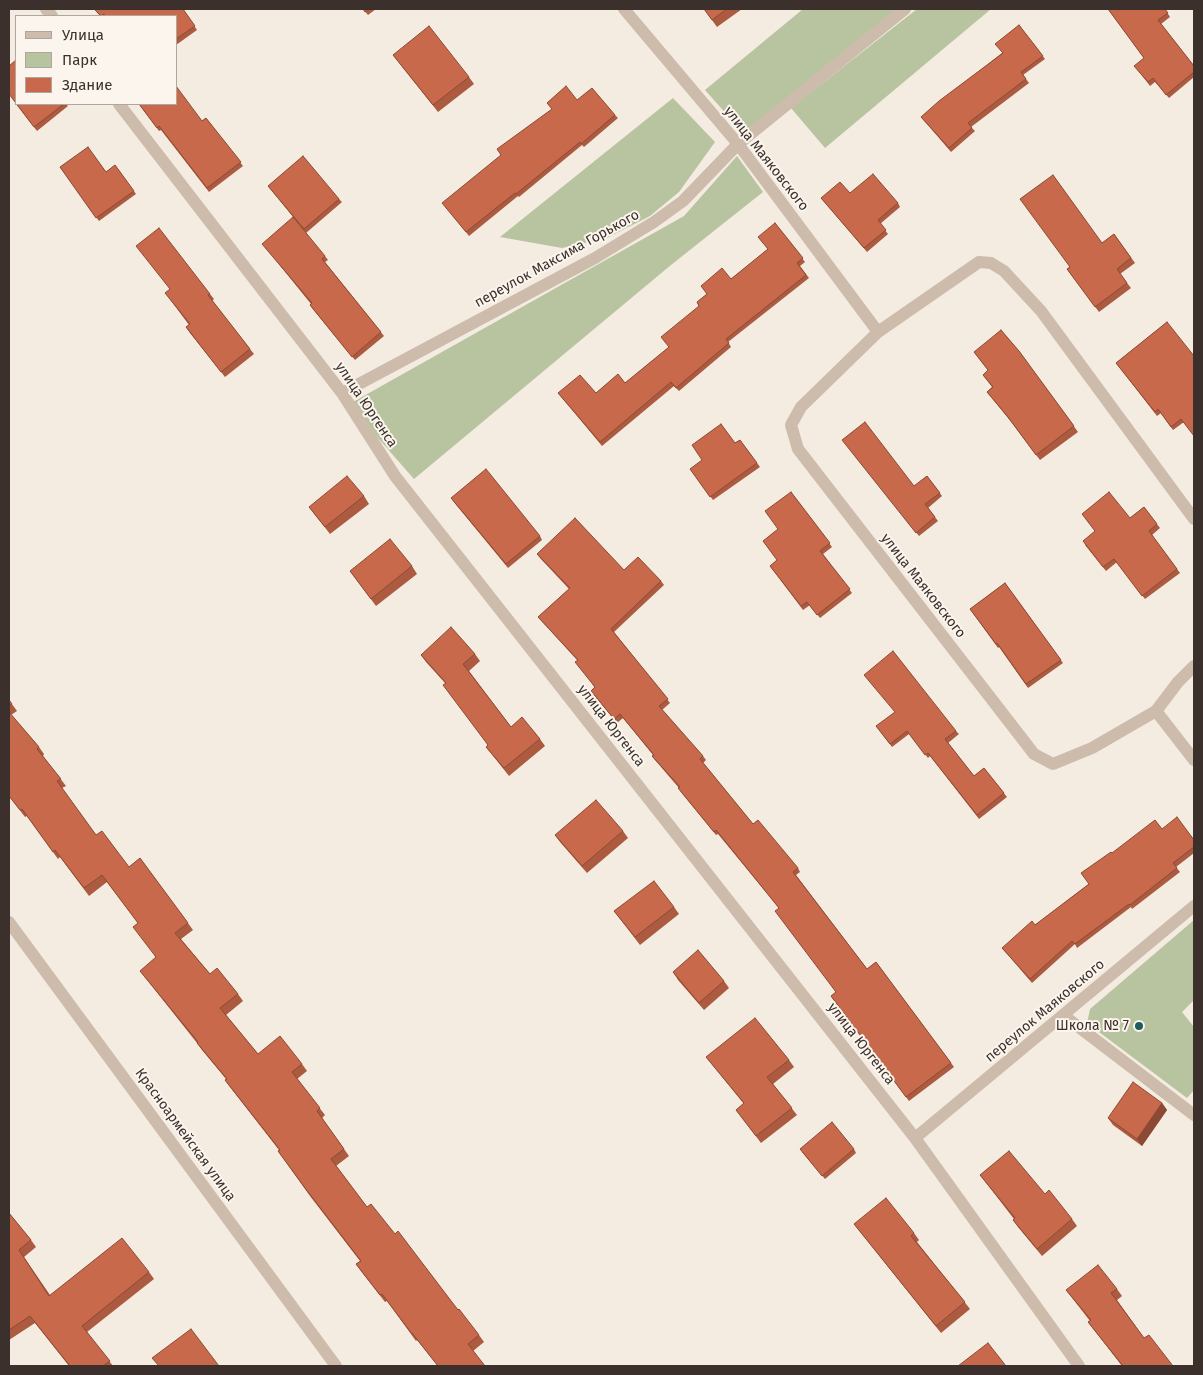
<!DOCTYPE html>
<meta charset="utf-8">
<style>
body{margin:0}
#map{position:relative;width:1203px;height:1375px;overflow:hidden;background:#f4ebe1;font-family:"Fira Sans",sans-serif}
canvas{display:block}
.frame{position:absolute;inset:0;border:10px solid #3b302b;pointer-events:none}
.legend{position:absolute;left:15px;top:15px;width:162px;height:90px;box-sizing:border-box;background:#fbf5ee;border:1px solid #aea6a0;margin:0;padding:6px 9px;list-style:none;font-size:15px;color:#3b302b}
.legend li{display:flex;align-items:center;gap:10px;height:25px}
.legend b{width:25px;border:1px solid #aea6a0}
</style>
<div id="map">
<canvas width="1203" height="1375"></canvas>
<div class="frame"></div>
<ul class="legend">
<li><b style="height:6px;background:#cdbbac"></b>Улица</li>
<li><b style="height:14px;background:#b8c4a0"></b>Парк</li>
<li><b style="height:14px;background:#c8694b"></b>Здание</li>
</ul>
</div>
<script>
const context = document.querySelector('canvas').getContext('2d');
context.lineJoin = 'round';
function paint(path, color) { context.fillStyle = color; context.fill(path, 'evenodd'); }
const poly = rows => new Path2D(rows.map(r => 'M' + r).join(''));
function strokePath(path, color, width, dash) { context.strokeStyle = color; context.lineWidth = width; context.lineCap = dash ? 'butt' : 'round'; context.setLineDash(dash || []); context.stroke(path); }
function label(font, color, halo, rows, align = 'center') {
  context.font = font + ' "Fira Sans",sans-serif'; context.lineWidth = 4; context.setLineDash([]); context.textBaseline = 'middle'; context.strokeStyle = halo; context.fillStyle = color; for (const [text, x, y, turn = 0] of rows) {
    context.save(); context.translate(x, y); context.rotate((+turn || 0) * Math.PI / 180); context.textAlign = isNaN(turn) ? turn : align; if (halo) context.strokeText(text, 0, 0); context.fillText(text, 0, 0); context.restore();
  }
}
const green = poly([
 [803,9,900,9,746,136,705,90],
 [917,9,991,9,825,148,791,108],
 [673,98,715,142,679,192,650,216,607,238,562,248,500,237],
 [737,156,763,192,671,265,414,479,378,438,353,402,684,216],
 [1194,920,1194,1000,1182,1012,1194,1027,1194,1090,1187,1098,1087,1023,1090,1009]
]);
const street = poly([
 [46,9,52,16],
 [624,9,738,144,878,332,979,262,991,263,1004,271,1041,311,1194,519],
 [119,104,342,393,395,476,915,1138,1079,1366],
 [878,332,801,407,791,425,798,449,1034,754,1053,764,1092,748,1156,711],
 [342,393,595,258,654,222,683,201,738,144,905,9],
 [1194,666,1178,682,1156,711,1194,760],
 [9,922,336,1366],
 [1063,1015,1194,1115],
 [915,1138,1194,906]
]);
const wall = poly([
 [94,9,183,9,197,30,176,45,176,16,100,16],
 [363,9,376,9,368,15],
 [704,9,742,9,717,27],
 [1108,9,1165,9,1170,17,1161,24,1194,66,1194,77,1169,98,1155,82,1150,86,1137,69,1144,58],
 [1019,25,1045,59,1023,75,1029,83,971,127,975,131,951,152,921,117,1002,53],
 [393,55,469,77,474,84,438,112],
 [9,95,16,104,66,104,68,106,37,131],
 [577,100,615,115,618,118,584,147,582,145,519,197,518,196,469,236,445,206],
 [139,104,202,121,206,118,243,166,209,192,161,130,159,131],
 [115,165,136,194,99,221,60,167,106,172],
 [268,186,339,199,342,202,306,233],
 [850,193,898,203,900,207,880,224,888,234,867,252,821,198],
 [775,223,805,262,800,266,809,278,728,342,731,347,679,391,674,386,602,446,558,393,596,393,625,383,669,347,699,306,697,302,707,294,731,279,768,249],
 [1114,234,1135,263,1120,274,1131,288,1099,312,1067,269],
 [265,247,325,256,328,260,325,262,384,336,355,360,312,308,311,304],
 [210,294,214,299,212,301,254,354,225,377,190,333,186,327,189,325,169,298],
 [1167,322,1184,422,1173,430,1161,413,1157,416,1116,363],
 [1019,351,1078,432,1040,460,1012,423,987,392,992,387,983,375,988,370,974,352],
 [740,440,760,467,713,500,690,469],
 [845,443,914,486,927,476,942,496,928,508,938,521,919,536],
 [791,492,832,547,823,554,852,593,820,618,810,605,803,610,770,566,777,560,778,529],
 [364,496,369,504,330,534,309,507],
 [453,501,540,536,542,540,508,568],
 [1144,507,1160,528,1152,535,1180,573,1145,599,1117,562,1106,571,1085,545,1130,518],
 [537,554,624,570,661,581,664,585,614,632,670,703,662,710,703,756,706,760,703,763,753,824,798,868,800,872,796,875,867,969,876,962,954,1067,909,1101,831,996,836,992,779,908,718,834,716,835,681,792,679,788,655,760,652,756,653,755,623,718,617,723,594,695,595,688,577,660,538,617,569,589,540,558],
 [412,566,417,574,376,606,350,571],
 [1005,583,1063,663,1028,688,999,647,998,648,970,609],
 [475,654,480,661,469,671,511,727,540,739,545,746,509,776,486,747,488,745,445,683,426,662,421,655],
 [9,700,17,711,11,715,39,747,44,754,43,756,66,786,62,788,96,835,129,867,140,858,193,930,181,939,210,974,238,994,243,1001,226,1015,258,1054,302,1064,307,1071,297,1079,325,1115,322,1118,349,1156,336,1166,367,1207,395,1234,479,1335,484,1342,473,1351,485,1366,438,1366,417,1340,416,1341,387,1301,385,1302,361,1271,356,1264,360,1261,310,1196,278,1151,279,1150,230,1087,225,1080,226,1079,202,1050,197,1043,140,971,156,958,138,923,107,882,89,896,60,857,58,859,27,816,25,817,9,796],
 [876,726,956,731,959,734,948,743,974,776,984,768,1007,797,979,819,930,756,928,758,909,734,892,747],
 [1162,829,1194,840,1194,853,1176,867,1180,872,1132,909,1131,907,1077,948,1075,944,1032,983,1002,948,1035,925,1089,884,1112,853],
 [623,831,628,838,587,873,560,842,555,835],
 [674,907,679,914,640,945,614,911],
 [673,972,724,981,729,988,704,1010,678,980],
 [706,1057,789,1060,794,1067,773,1084,797,1115,761,1143,736,1110,744,1104],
 [1162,1103,1167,1110,1142,1146,1113,1125,1108,1118],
 [854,1149,856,1153,825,1179,802,1152],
 [980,1175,1045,1194,1072,1219,1077,1226,1042,1256,1018,1227,1013,1220,1014,1219],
 [9,1213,31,1240,36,1247,24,1257,50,1295,149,1272,154,1279,87,1332,113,1366,69,1366,35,1323,9,1340],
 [854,1224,914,1233,919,1240,917,1242,970,1309,941,1333],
 [1117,1289,1122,1296,1117,1300,1144,1338,1173,1366,1122,1366,1088,1322,1090,1321,1066,1290]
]);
const shadedWall = poly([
 [1162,1103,1167,1110,1142,1146,1137,1139]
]);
const building = poly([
 [94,9,183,9,195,26,176,39,176,16,105,16,104,14,101,16,94,9],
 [363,9,369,9,365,12,363,9],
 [704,9,727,9,712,20,704,9],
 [1108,9,1165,9,1168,13,1158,20,1194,66,1194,72,1166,95,1153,78,1148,82,1134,66,1144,58,1108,9],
 [1019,25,1043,56,1021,72,1026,79,968,123,972,128,949,148,921,117,939,101,1003,53,995,44,1019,25],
 [429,26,469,77,433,105,393,55,429,26],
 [16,60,16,104,64,104,34,127,9,94,9,66,16,60],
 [176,86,202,121,206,118,241,162,207,188,159,126,157,128,139,104,176,104,176,86],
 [566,86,577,100,592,88,615,115,581,144,580,142,516,194,515,193,466,232,442,203,501,155,497,149,552,109,547,103,566,86],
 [88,147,106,172,115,165,134,191,96,218,60,167,88,147],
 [303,156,339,199,304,229,268,186,303,156],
 [873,174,898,203,878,220,886,230,864,248,821,198,840,182,850,193,873,174],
 [1053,175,1102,243,1114,234,1131,258,1117,269,1127,283,1095,307,1067,269,1070,267,1020,199,1053,175],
 [293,217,325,256,322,259,381,332,352,357,310,305,312,303,262,244,293,217],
 [775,223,803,258,797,263,806,275,726,339,729,343,676,388,671,382,600,442,558,393,580,375,596,393,618,374,625,383,669,347,661,337,699,306,697,302,707,294,701,286,722,268,731,279,768,249,758,237,775,223],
 [159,228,210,294,208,295,250,349,221,372,186,327,190,324,165,293,170,289,136,246,159,228],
 [1167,322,1194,356,1194,436,1181,419,1171,427,1158,409,1155,412,1116,363,1167,322],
 [1001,330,1019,351,1074,426,1036,455,1008,417,987,392,993,387,983,375,988,370,974,352,1001,330],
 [865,422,914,486,927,476,940,493,925,504,935,517,916,533,842,440,865,422],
 [721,424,735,443,740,440,757,463,710,497,690,469,702,460,692,445,721,424],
 [486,469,540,536,506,564,451,498,486,469],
 [347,476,364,496,325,527,309,507,347,476],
 [791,492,830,543,820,551,850,589,817,615,807,602,801,606,770,566,777,560,763,541,778,529,765,511,791,492],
 [1109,492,1130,518,1144,507,1157,524,1149,531,1177,569,1142,596,1114,559,1103,567,1083,541,1095,531,1082,514,1109,492],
 [575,518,624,570,638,557,661,581,611,629,668,699,659,706,703,756,700,759,753,824,758,820,798,868,793,872,867,969,876,962,951,1063,906,1097,831,996,836,992,775,911,779,908,716,830,714,832,678,788,680,787,652,756,654,755,620,714,614,719,591,691,595,687,575,662,578,660,538,617,570,588,537,554,575,518],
 [390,539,412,566,371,599,350,571,390,539],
 [1005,583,1061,660,1026,684,997,643,996,644,970,609,1005,583],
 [451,627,475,654,463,664,511,727,522,717,540,739,504,768,486,747,488,745,443,685,446,683,421,655,451,627],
 [893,651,956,731,945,739,974,776,984,768,1004,793,977,815,928,753,925,755,907,731,890,744,876,726,895,712,864,675,893,651],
 [9,700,12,704,9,706,9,700],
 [9,712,39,747,37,749,61,779,57,781,96,835,102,831,129,867,140,858,188,923,175,933,210,974,217,968,238,994,220,1008,258,1054,280,1036,302,1064,292,1072,320,1108,317,1111,344,1149,331,1159,367,1207,371,1204,395,1234,398,1231,458,1310,459,1309,479,1335,468,1344,485,1366,438,1366,412,1333,412,1334,382,1294,380,1295,356,1264,361,1261,305,1188,278,1151,280,1150,225,1080,227,1079,197,1043,198,1042,140,971,156,957,133,927,138,923,102,875,84,888,55,850,53,852,22,809,20,810,9,796,9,712],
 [596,800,623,831,582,866,555,835,596,800],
 [1177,817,1194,840,1194,847,1173,863,1177,868,1130,905,1129,904,1075,944,1072,941,1030,979,1002,948,1032,921,1035,925,1089,884,1081,873,1111,852,1112,853,1155,820,1162,829,1177,817],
 [654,881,674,907,635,937,614,911,654,881],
 [698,950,724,981,699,1003,673,972,698,950],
 [755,1018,789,1060,767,1077,792,1108,756,1136,736,1110,744,1103,706,1057,755,1018],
 [1133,1082,1162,1103,1137,1139,1108,1118,1133,1082],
 [832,1122,854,1149,822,1176,800,1149,832,1122],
 [1009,1151,1045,1194,1049,1190,1072,1219,1037,1249,1013,1220,1015,1218,980,1175,1009,1151],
 [886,1198,914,1233,911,1236,965,1302,936,1326,854,1224,886,1198],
 [9,1213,31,1240,19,1250,49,1296,122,1238,149,1272,82,1326,110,1361,103,1366,70,1366,30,1316,9,1330,9,1213],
 [1098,1265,1117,1289,1111,1293,1144,1338,1149,1335,1173,1366,1123,1366,1088,1322,1091,1320,1066,1290,1098,1265],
 [191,1329,219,1366,159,1366,152,1358,191,1329],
 [988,1343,1006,1366,958,1366,988,1343]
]);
const markers = [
 [1139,1026,5,"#1f5a5e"]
];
const streetNames = [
 ["улица Маяковского",766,159,52],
 ["переулок Максима Горького",557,259,-29],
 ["улица Юргенса",366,405,56],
 ["улица Маяковского",923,586,52],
 ["улица Юргенса",611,726,52],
 ["переулок Маяковского",1045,1011,-40],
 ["улица Юргенса",861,1044,52],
 ["Красноармейская улица",185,1135,54]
];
const poiNames = [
 ["Школа № 7",1129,1026]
];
paint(green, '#b8c4a0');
strokePath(street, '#cdbbac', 12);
paint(wall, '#ac5a40');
paint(shadedWall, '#8c4a34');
paint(building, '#c8694b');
strokePath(building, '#8c4a34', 1);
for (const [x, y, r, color] of markers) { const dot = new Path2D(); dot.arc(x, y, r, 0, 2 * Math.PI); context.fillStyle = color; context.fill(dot); strokePath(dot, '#fbf5ee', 2); }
label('14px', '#3b302b', '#fbf5ee', streetNames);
label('14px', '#3b302b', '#fbf5ee', poiNames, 'right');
</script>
